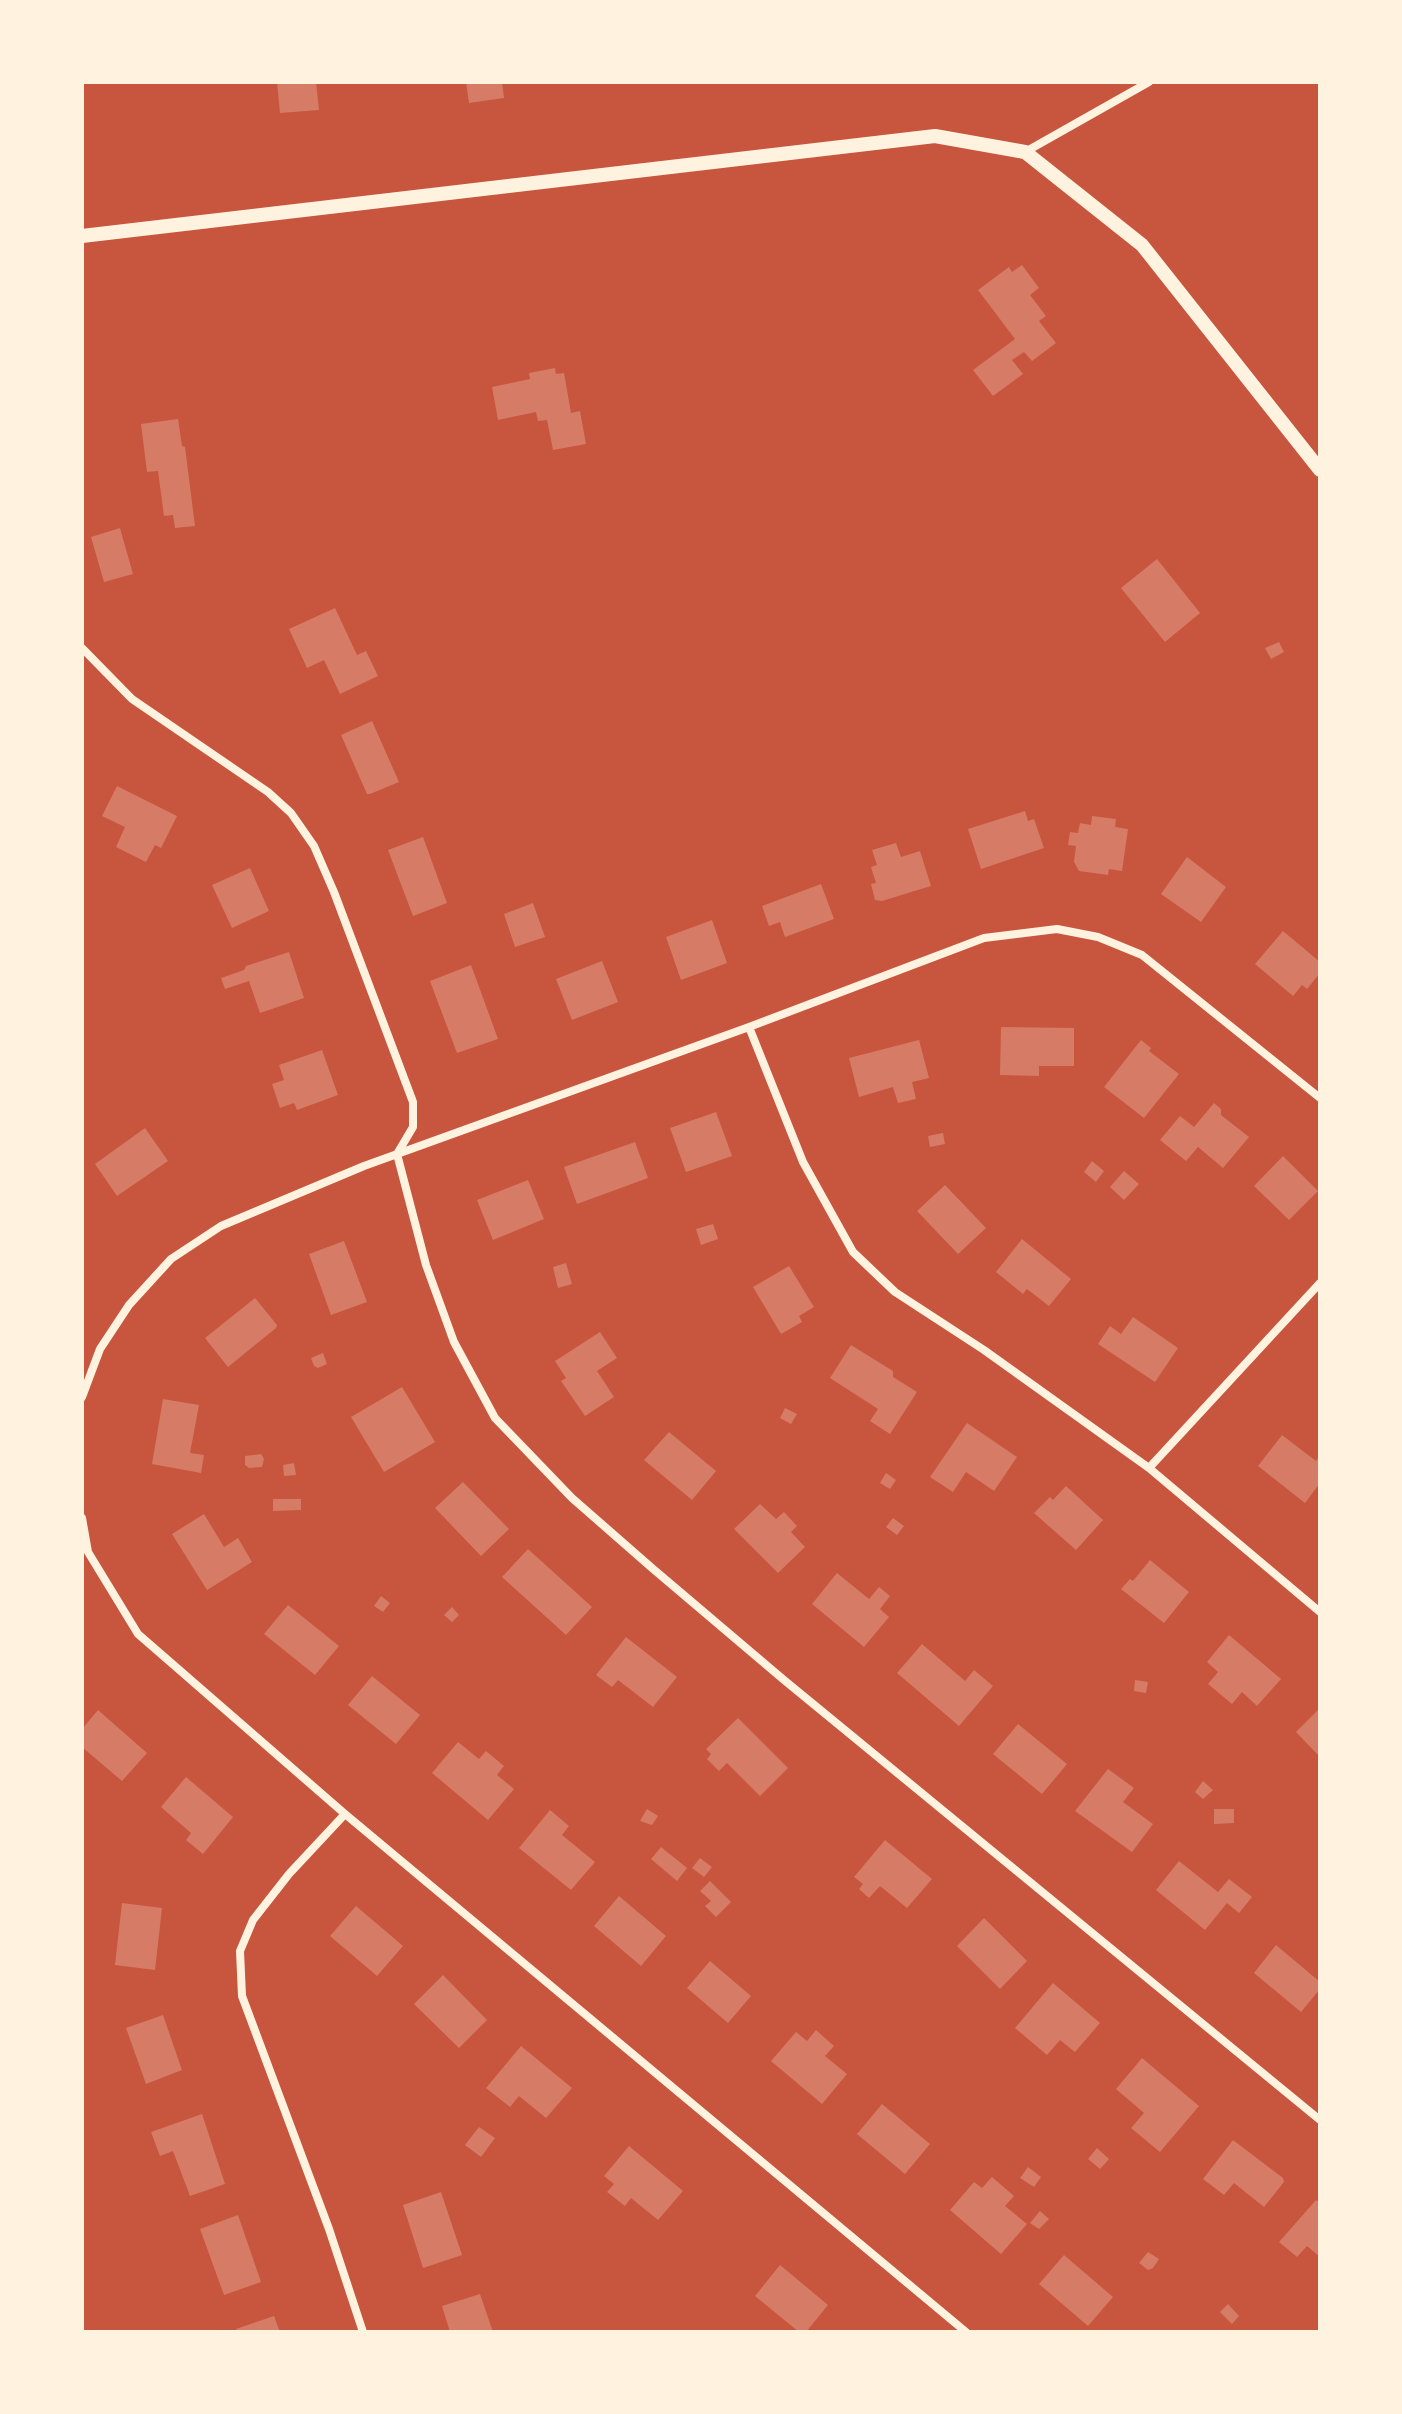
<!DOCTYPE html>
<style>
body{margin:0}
#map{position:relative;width:1402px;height:2414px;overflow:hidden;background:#c8553d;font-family:Literata,serif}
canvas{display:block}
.frame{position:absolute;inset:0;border:84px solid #fff3e0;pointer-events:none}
</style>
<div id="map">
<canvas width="1402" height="2414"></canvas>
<div class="frame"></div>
</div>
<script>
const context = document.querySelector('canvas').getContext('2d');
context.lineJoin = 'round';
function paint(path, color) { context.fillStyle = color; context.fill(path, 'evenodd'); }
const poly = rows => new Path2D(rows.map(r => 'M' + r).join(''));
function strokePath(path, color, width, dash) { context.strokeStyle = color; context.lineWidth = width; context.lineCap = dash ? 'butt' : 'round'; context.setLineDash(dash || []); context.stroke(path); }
const building = poly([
 [277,82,316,82,319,110,280,113],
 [466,82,502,82,504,98,469,103],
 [1022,265,1039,288,1030,295,1046,316,1039,321,1056,343,1032,361,1024,352,1012,360,1023,374,993,396,973,370,1015,339,978,290,1009,267,1012,272],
 [555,368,556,374,564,373,571,413,580,411,586,444,553,450,547,420,538,421,536,412,498,420,492,387,530,379,529,373],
 [178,419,182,446,185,447,195,526,175,528,173,515,164,516,158,471,147,472,141,424],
 [120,528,133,574,104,582,91,537],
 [1157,559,1200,613,1165,642,1121,588],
 [335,608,357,655,366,651,378,676,340,694,324,660,307,668,289,629],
 [1279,642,1284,652,1271,659,1265,648],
 [372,721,399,782,370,794,367,794,341,735],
 [117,786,177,816,161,848,155,845,146,862,116,847,125,827,102,816],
 [1025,811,1028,821,1034,819,1044,848,981,869,968,829],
 [1092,816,1116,819,1115,827,1128,829,1122,871,1109,869,1108,875,1079,871,1074,862,1076,846,1068,845,1070,832,1078,833,1080,823,1091,825],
 [423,837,447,903,413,916,388,850],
 [896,843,901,857,920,851,931,886,882,901,875,900,871,884,876,883,871,867,877,865,872,850],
 [1187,857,1226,887,1201,922,1161,894],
 [250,868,269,911,232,928,212,885],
 [821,884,834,919,785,937,780,922,769,926,762,906],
 [533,903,545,937,515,947,504,914],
 [712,920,727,963,681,980,666,937],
 [1283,931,1320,962,1320,973,1307,989,1302,985,1293,996,1255,964],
 [289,952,304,998,260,1013,249,981,225,989,221,978,244,970,246,966],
 [602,961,618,1002,572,1020,556,979],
 [471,965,498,1039,457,1053,430,981],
 [1001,1027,1074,1028,1074,1066,1039,1066,1039,1076,1000,1075],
 [919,1040,929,1078,912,1082,916,1099,898,1103,893,1087,859,1097,849,1058],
 [1141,1040,1151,1048,1149,1051,1179,1074,1144,1118,1104,1087],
 [322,1050,338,1095,297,1110,294,1103,280,1108,272,1084,284,1080,279,1065],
 [1214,1103,1221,1109,1221,1115,1249,1137,1223,1168,1198,1147,1186,1161,1160,1140,1180,1116,1194,1127],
 [716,1112,732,1156,686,1172,670,1128],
 [145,1128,168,1161,117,1196,95,1164],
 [943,1133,945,1144,930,1147,928,1136],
 [635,1142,648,1178,577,1204,564,1167],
 [1283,1156,1318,1191,1289,1220,1254,1186],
 [1092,1161,1104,1171,1096,1182,1084,1172],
 [1124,1171,1139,1184,1124,1200,1110,1187],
 [528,1180,544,1219,493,1240,477,1200],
 [945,1185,986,1228,958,1254,917,1211],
 [713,1224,718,1239,701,1245,696,1229],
 [1022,1239,1071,1279,1049,1306,1027,1289,1023,1294,996,1272],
 [344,1241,367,1302,331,1315,309,1254],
 [566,1263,572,1284,558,1288,553,1267],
 [789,1266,814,1307,799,1316,802,1322,781,1334,753,1287],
 [255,1298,277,1325,276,1328,228,1367,205,1338],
 [1133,1317,1178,1348,1155,1382,1098,1344,1110,1326,1121,1334],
 [600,1332,617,1358,597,1371,614,1397,585,1416,561,1381,566,1378,555,1361],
 [851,1345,893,1371,893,1377,917,1392,890,1434,870,1421,878,1409,830,1378],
 [323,1353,327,1364,318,1368,314,1366,311,1358],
 [402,1387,435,1442,384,1472,351,1417],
 [163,1399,199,1405,190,1453,204,1455,201,1473,152,1464],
 [785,1408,797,1414,791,1424,780,1418],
 [967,1423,1017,1457,994,1491,966,1472,953,1492,930,1477],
 [669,1432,716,1471,692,1500,644,1460],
 [1282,1435,1316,1461,1320,1456,1320,1483,1305,1503,1258,1466],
 [261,1454,264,1459,262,1467,249,1468,245,1465,245,1456],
 [294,1463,296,1475,284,1476,283,1465],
 [886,1473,896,1480,890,1489,880,1483],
 [463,1482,509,1529,481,1556,435,1508],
 [1066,1486,1103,1520,1076,1550,1034,1513,1050,1497,1053,1500],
 [273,1499,301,1499,301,1510,273,1511],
 [760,1504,776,1519,784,1512,797,1526,791,1532,805,1547,778,1573,734,1529],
 [204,1514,224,1547,238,1538,252,1562,207,1590,172,1534],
 [893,1518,904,1526,897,1535,886,1527],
 [528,1549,592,1607,566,1635,502,1577],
 [1150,1560,1189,1592,1164,1623,1121,1589,1130,1579,1133,1581],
 [837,1573,869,1599,879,1587,890,1596,880,1609,889,1617,864,1647,812,1604],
 [381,1596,390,1603,383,1612,374,1606],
 [288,1605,339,1646,315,1675,264,1634],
 [452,1607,459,1615,452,1622,444,1615],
 [1229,1635,1281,1679,1257,1706,1242,1692,1232,1704,1208,1684,1218,1672,1207,1662],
 [626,1637,677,1677,653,1707,618,1680,612,1687,596,1675],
 [922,1644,965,1681,974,1670,993,1686,959,1726,897,1673],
 [372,1676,420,1715,396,1744,348,1705],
 [1135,1680,1148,1682,1146,1693,1134,1691],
 [1320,1708,1320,1757,1296,1732],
 [98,1710,147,1753,122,1781,82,1747,82,1729],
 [738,1718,788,1768,760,1796,727,1763,719,1771,707,1759,711,1754,706,1749],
 [1018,1724,1067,1764,1042,1794,993,1754],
 [458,1742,479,1759,486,1751,504,1766,497,1775,514,1789,488,1820,432,1773],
 [1108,1769,1134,1788,1123,1802,1153,1824,1132,1852,1075,1811],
 [186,1777,233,1817,203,1854,186,1840,191,1833,161,1807],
 [1203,1781,1213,1790,1203,1799,1195,1792],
 [647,1809,658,1816,652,1825,640,1821],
 [1214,1809,1234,1809,1234,1823,1214,1824],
 [550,1810,569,1826,562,1835,595,1862,571,1890,519,1848],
 [885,1840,932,1879,907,1908,880,1886,869,1898,859,1889,863,1884,854,1877],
 [661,1847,687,1868,677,1881,651,1859],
 [700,1858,712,1867,704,1877,692,1868],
 [1179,1861,1218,1892,1229,1879,1252,1897,1239,1913,1227,1903,1205,1930,1156,1890],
 [710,1881,731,1902,716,1917,705,1906,711,1901,700,1891],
 [619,1896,666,1936,641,1966,594,1926],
 [122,1903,162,1908,155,1970,115,1965],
 [356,1906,403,1946,377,1976,330,1936],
 [984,1918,1027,1961,1000,1989,957,1946],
 [1276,1945,1320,1982,1320,1989,1301,2012,1254,1973],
 [710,1961,751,1996,728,2023,687,1988],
 [443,1975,487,2020,459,2048,414,2004],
 [1053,1983,1100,2023,1075,2052,1060,2040,1047,2055,1015,2028],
 [163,2015,182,2070,146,2084,126,2028],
 [816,2030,834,2046,825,2056,847,2074,822,2104,771,2061,796,2032,807,2041],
 [521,2046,572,2088,546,2118,519,2096,510,2107,486,2088],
 [1142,2058,1199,2106,1160,2152,1131,2128,1144,2113,1116,2089],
 [882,2104,930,2144,905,2174,857,2134],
 [202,2114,225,2184,190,2196,173,2151,160,2156,151,2132],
 [479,2127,495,2138,481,2157,465,2145],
 [1233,2140,1283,2178,1284,2182,1264,2207,1234,2183,1224,2195,1203,2179],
 [629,2146,683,2191,658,2220,631,2198,625,2206,607,2192,614,2184,604,2176],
 [1097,2148,1109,2159,1100,2169,1088,2159],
 [1028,2167,1041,2177,1034,2187,1020,2178],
 [992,2177,1014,2196,1005,2206,1027,2224,1001,2254,950,2210,974,2182,982,2188],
 [441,2192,462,2255,423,2268,403,2205],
 [1316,2200,1320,2203,1320,2257,1307,2246,1297,2257,1279,2242],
 [1040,2211,1049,2219,1039,2229,1030,2223],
 [238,2215,261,2282,224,2295,200,2229],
 [1148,2252,1159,2259,1153,2268,1148,2270,1139,2263],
 [1064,2255,1113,2297,1088,2326,1039,2284],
 [780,2265,828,2305,806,2332,799,2332,755,2296],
 [480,2294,493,2332,450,2332,442,2306],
 [1228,2304,1239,2316,1232,2324,1220,2312],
 [274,2316,280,2332,237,2332,236,2329]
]);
const minor = poly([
 [1025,152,1149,82],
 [82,648,132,699,268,792,291,813,314,846,334,892,413,1102,413,1127,397,1154,426,1265,454,1342,495,1418,572,1498,652,1568,784,1680,1320,2120],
 [749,1027,803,1162,853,1252,895,1292,984,1350,1149,1468,1320,1612],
 [82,1397,100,1349,129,1305,171,1259,221,1226,364,1166,749,1027,984,938,1057,929,1098,937,1142,955,1320,1098],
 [1149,1468,1320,1283],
 [82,1518,88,1552,138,1634,345,1814,966,2332],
 [345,1814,289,1874,253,1920,240,1951,242,1996,329,2229,363,2332]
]);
const tertiary = poly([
 [82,236,935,136,1025,152,1142,245,1320,470]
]);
paint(building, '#d67c66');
strokePath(minor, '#fff3e0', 8);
strokePath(tertiary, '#fff3e0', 14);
</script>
